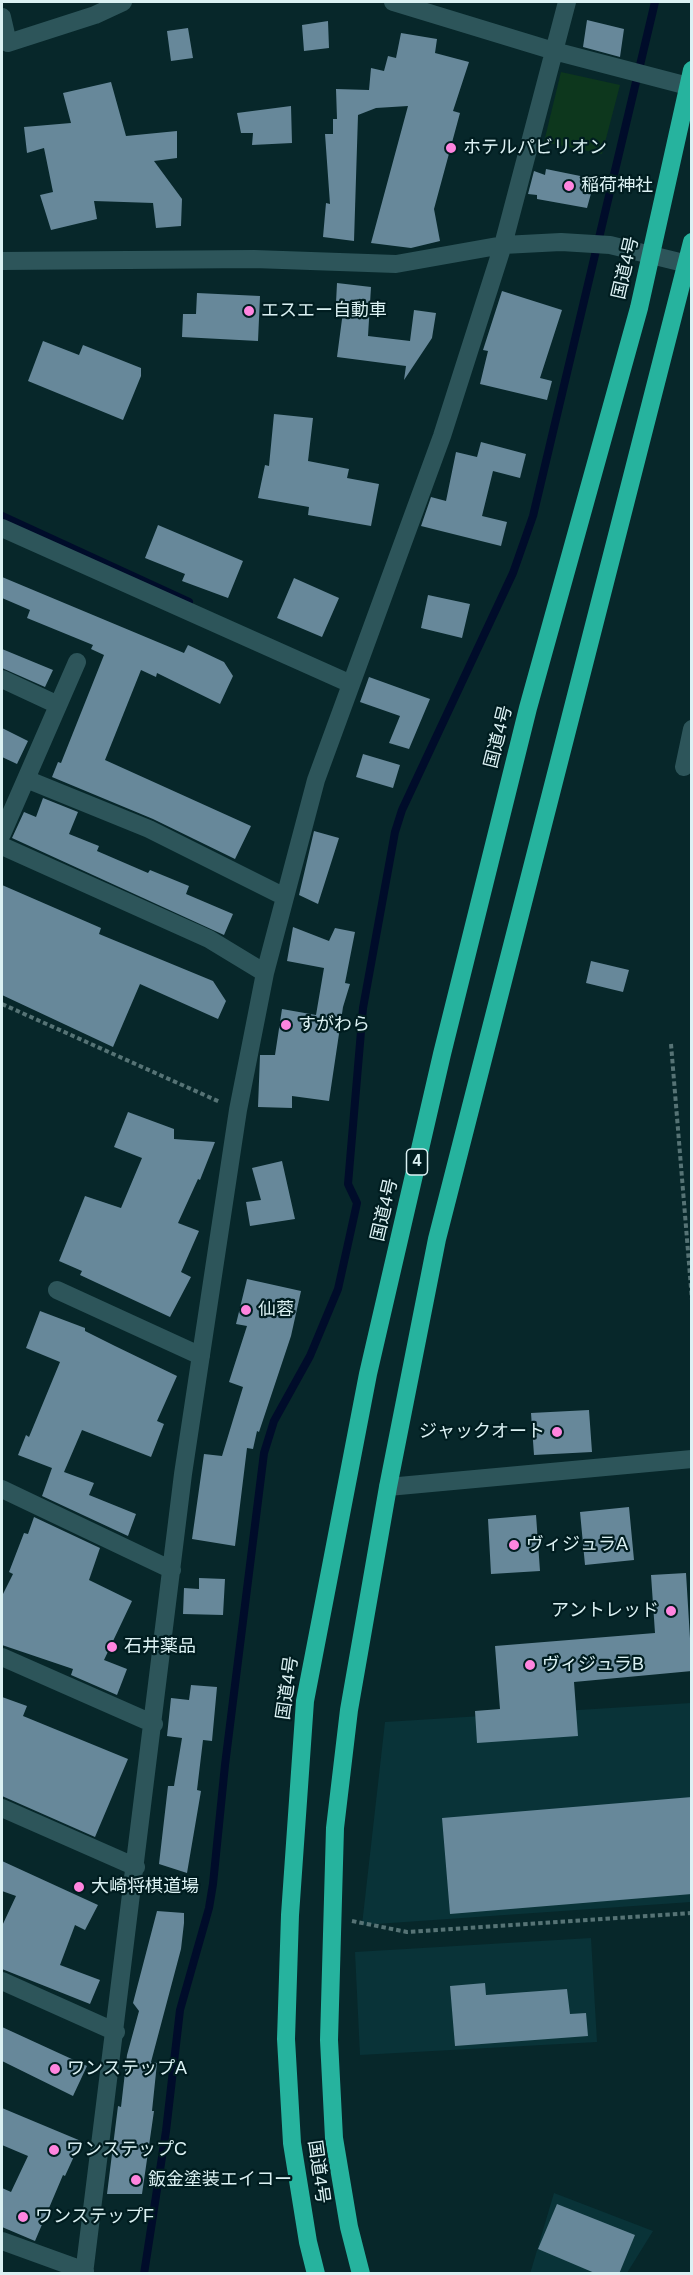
<!DOCTYPE html>
<meta charset="utf-8">
<style>
body{margin:0}
#map{position:relative;width:693px;height:2275px;overflow:hidden;background:#07272a;font-family:Arial,sans-serif}
canvas{display:block}
.frame{position:absolute;inset:0;border:3px solid #dbf1f3;pointer-events:none}
</style>
<div id="map">
<canvas width="693" height="2275"></canvas>
<div class="frame"></div>
</div>
<script>
const context = document.querySelector('canvas').getContext('2d');
context.lineJoin = 'round';
function paint(path, color) { context.fillStyle = color; context.fill(path, 'evenodd'); }
const poly = rows => new Path2D(rows.map(r => 'M' + r).join(''));
function strokePath(path, color, width, dash) { context.strokeStyle = color; context.lineWidth = width; context.lineCap = dash ? 'butt' : 'round'; context.setLineDash(dash || []); context.stroke(path); }
function label(font, color, halo, rows, align = 'center') {
  context.font = font + ' Arial,"Noto Sans JP",sans-serif'; context.lineWidth = 4.5; context.setLineDash([]); context.textBaseline = 'middle'; context.strokeStyle = halo; context.fillStyle = color; for (const [text, x, y, turn = 0] of rows) {
    context.save(); context.translate(x, y); context.rotate((+turn || 0) * Math.PI / 180); context.textAlign = isNaN(turn) ? turn : align; if (halo) context.strokeText(text, 0, 0); context.fillText(text, 0, 0); context.restore();
  }
}
const built = poly([
 [691,1703,691,1902,362,1925,385,1722],
 [591,1938,597,2042,360,2055,355,1952],
 [554,2193,653,2231,627,2273,530,2274]
]);
const green = poly([
 [561,72,620,85,602,154,544,142]
]);
const stream = poly([
 [2,516,189,602],
 [144,2274,166,2131,180,2010,209,1908,213,1884,225,1765,264,1453,274,1421,310,1356,338,1289,357,1203,348,1184,363,1008,395,832,402,810,513,573,533,516,655,2]
]);
const building = poly([
 [587,20,624,29,620,57,583,47],
 [328,21,329,48,304,51,302,25],
 [188,28,193,58,171,61,167,31],
 [401,33,437,39,435,53,469,62,453,111,460,113,434,209,440,241,411,248,371,243,408,106,376,108,358,115,354,241,323,237,326,203,330,204,325,134,333,134,333,119,337,119,336,89,369,90,371,68,384,71,388,56,396,58],
 [111,82,126,136,177,131,177,158,154,161,182,199,181,226,156,228,153,203,94,201,97,219,51,230,40,195,53,192,44,148,27,153,24,127,71,123,63,93],
 [291,106,292,143,252,145,253,133,241,133,237,113],
 [546,169,595,179,587,208,537,199,537,195,528,194,534,171,545,175],
 [337,283,371,287,368,336,410,341,414,310,436,313,432,338,404,380,406,366,337,357,344,304,336,303],
 [502,291,562,310,540,378,552,381,547,400,480,384,488,351,483,350],
 [197,293,260,296,258,341,182,337,183,314,196,314],
 [43,341,79,355,83,345,141,368,141,376,123,420,28,381],
 [274,414,313,418,308,461,349,469,347,478,379,484,371,526,308,515,309,507,258,498,265,465,269,466],
 [481,442,526,454,520,478,493,471,482,516,507,522,501,546,421,526,431,497,446,501,456,452,477,457],
 [158,525,243,561,228,598,182,581,185,574,145,558],
 [2,577,184,653,188,645,224,662,233,676,220,704,157,673,156,677,141,670,105,760,251,826,235,859,153,819,52,777,58,762,61,763,104,655,91,649,93,645,27,618,30,610,2,598],
 [294,578,339,598,322,637,277,618],
 [428,595,470,604,462,638,421,628],
 [2,649,53,670,45,687,2,668],
 [369,677,430,699,409,749,389,743,400,716,360,702],
 [2,728,28,741,17,764,2,757],
 [363,754,400,765,393,788,356,777],
 [43,798,78,812,69,834,99,846,97,851,148,873,150,870,189,886,186,894,233,914,224,935,12,838,24,812,36,817],
 [314,831,339,838,318,904,299,895],
 [2,885,101,928,99,934,213,981,226,1001,218,1019,140,984,113,1047,2,995],
 [293,927,329,941,335,928,355,932,345,983,350,984,343,1007,329,1101,292,1096,292,1108,258,1107,260,1055,275,1055,282,1009,316,1015,324,968,287,961],
 [591,961,629,970,623,992,586,983],
 [128,1112,174,1129,174,1139,215,1142,200,1180,198,1179,178,1223,199,1231,181,1272,191,1277,170,1317,80,1275,82,1271,59,1261,85,1196,121,1208,142,1158,114,1147],
 [282,1161,295,1219,250,1226,246,1202,261,1200,252,1168],
 [247,1279,301,1291,291,1336,259,1432,257,1431,253,1449,247,1448,235,1546,192,1539,204,1454,222,1456,243,1387,229,1382,247,1326,236,1324],
 [40,1311,85,1328,85,1331,115,1346,177,1376,157,1421,164,1424,151,1457,82,1430,64,1472,94,1483,89,1495,136,1514,128,1536,42,1496,52,1468,18,1455,26,1435,29,1437,60,1362,26,1348],
 [589,1410,592,1452,534,1455,531,1413],
 [629,1507,634,1560,585,1565,580,1512],
 [536,1515,540,1571,491,1574,488,1519],
 [34,1517,100,1548,89,1580,132,1601,104,1660,127,1669,117,1695,71,1675,73,1669,2,1645,2,1596,13,1574,9,1572,24,1533,28,1534],
 [686,1573,692,1671,574,1682,578,1736,477,1743,475,1711,500,1709,495,1646,655,1633,651,1575],
 [199,1578,225,1579,223,1615,183,1614,184,1588,199,1589],
 [191,1685,217,1687,212,1741,203,1740,197,1790,201,1791,187,1873,159,1864,168,1786,174,1786,182,1738,167,1736,171,1698,189,1700],
 [2,1697,27,1706,23,1716,128,1759,95,1837,2,1796],
 [692,1797,692,1894,450,1914,442,1818],
 [2,1861,98,1905,85,1930,75,1925,60,1965,100,1980,90,2004,2,1969,2,1926,16,1896,2,1891],
 [157,1911,184,1913,184,1923,181,1949,151,2062,157,2063,152,2111,154,2111,142,2194,107,2194,118,2106,121,2107,127,2055,139,2011,133,2003],
 [485,1983,486,1995,567,1989,570,2014,586,2013,588,2036,455,2046,450,1986],
 [2,2027,87,2066,73,2096,2,2061],
 [2,2108,81,2141,65,2176,63,2175,35,2241,2,2227,2,2188,11,2192,28,2156,2,2145],
 [557,2204,635,2235,619,2274,597,2274,538,2249]
]);
const path = poly([
 [2,1004,220,1102],
 [671,1044,692,1300],
 [352,1921,407,1932,692,1913]
]);
const minor = poly([
 [393,2,554,51,688,86],
 [2,17,8,43,95,15,123,2],
 [2,261,254,259,396,264,503,245,561,242,610,245,692,265],
 [2,528,351,684],
 [2,679,58,705],
 [684,767,692,729],
 [26,779,77,662],
 [2,834,26,779,149,829,283,896],
 [2,846,209,939,265,973],
 [57,1290,201,1356],
 [388,1487,692,1459],
 [2,1489,172,1570],
 [2,1657,154,1724],
 [2,1808,136,1867],
 [2,1981,116,2032],
 [2,2241,85,2271],
 [84,2274,183,1474,238,1110,265,973,316,780,442,436,503,245,567,2]
]);
const highway = poly([
 [316,2274,308,2242,292,2143,286,2039,290,1915,305,1701,368,1374,442,1054,528,708,639,308,692,70],
 [361,2274,349,2227,334,2138,329,2040,335,1828,349,1710,388,1487,437,1239,692,242]
]);
const markers = [
 [451,148,6,"#ff85df"],
 [569,186,6,"#ff85df"],
 [249,311,6,"#ff85df"],
 [286,1025,6,"#ff85df"],
 [246,1310,6,"#ff85df"],
 [557,1432,6,"#ff85df"],
 [514,1545,6,"#ff85df"],
 [671,1611,6,"#ff85df"],
 [112,1647,6,"#ff85df"],
 [530,1665,6,"#ff85df"],
 [79,1887,6,"#ff85df"],
 [55,2069,6,"#ff85df"],
 [54,2150,6,"#ff85df"],
 [136,2180,6,"#ff85df"],
 [23,2217,6,"#ff85df"]
];
const shields = [
 [417,1162,21]
];
const shieldNames = [
 ["4",417,1162]
];
const poiNames = [
 ["ホテルパビリオン",463,148],
 ["稲荷神社",581,186],
 ["エスエー自動車",261,311],
 ["すがわら",298,1025],
 ["仙蓉",258,1310],
 ["ジャックオート",545,1432,"right"],
 ["ヴィジュラA",526,1545],
 ["アントレッド",659,1611,"right"],
 ["石井薬品",124,1647],
 ["ヴィジュラB",542,1665],
 ["大崎将棋道場",91,1887],
 ["ワンステップA",67,2069],
 ["ワンステップC",66,2150],
 ["鈑金塗装エイコー",148,2180],
 ["ワンステップF",35,2217]
];
const streetNames = [
 ["国道4号",626,268,-77],
 ["国道4号",499,737,-76],
 ["国道4号",385,1210,-77],
 ["国道4号",288,1688,-82],
 ["国道4号",318,2172,82]
];
paint(built, '#093338');
paint(green, '#0d371d');
strokePath(stream, '#000c2a', 8);
paint(building, '#67889a');
strokePath(path, '#567375', 4, [4.5, 3]);
strokePath(minor, '#2d555a', 18);
strokePath(highway, '#26b39e', 18);
for (const [x, y, r, color] of markers) { const dot = new Path2D(); dot.arc(x, y, r, 0, 2 * Math.PI); context.fillStyle = color; context.fill(dot); strokePath(dot, '#001d20', 2); }
for (const [x, y, w] of shields) { const box = new Path2D(); box.roundRect(x - w / 2, y - 13, w, 26, 4.5); context.fillStyle = '#001d20'; context.fill(box); strokePath(box, '#dbf1f3', 1.5); }
label('bold 16px', '#dbf1f3', null, shieldNames);
label('18px', '#dbf1f3', '#001d20', poiNames, 'left');
label('18px', '#dbf1f3', '#001d20', streetNames);
</script>
